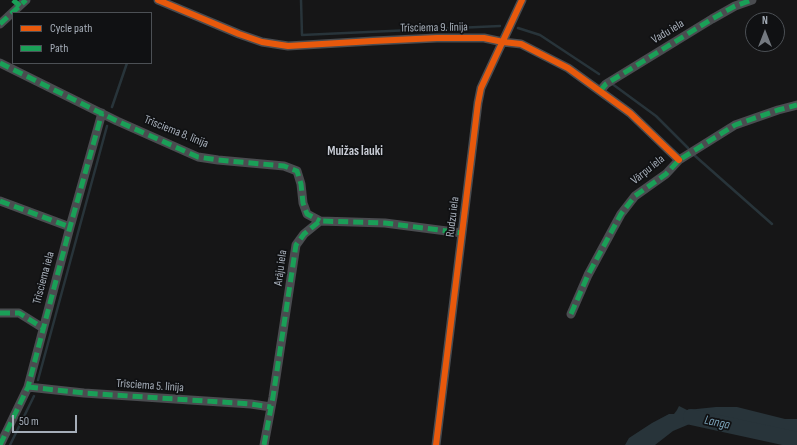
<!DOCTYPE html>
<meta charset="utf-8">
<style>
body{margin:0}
#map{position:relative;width:797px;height:445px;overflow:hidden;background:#161617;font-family:"Sofia Sans Condensed",sans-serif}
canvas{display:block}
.legend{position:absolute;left:12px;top:12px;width:140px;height:52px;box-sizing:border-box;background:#101113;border:1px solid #4c5055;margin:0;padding:5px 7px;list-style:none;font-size:12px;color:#a6aeb9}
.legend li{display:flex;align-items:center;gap:8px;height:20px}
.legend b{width:20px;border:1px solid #4c5055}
.north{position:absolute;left:745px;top:12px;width:40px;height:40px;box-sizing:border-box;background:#101113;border:1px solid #4c5055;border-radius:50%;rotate:0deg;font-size:11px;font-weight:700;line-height:16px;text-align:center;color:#a6aeb9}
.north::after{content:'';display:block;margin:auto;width:14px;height:18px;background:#747980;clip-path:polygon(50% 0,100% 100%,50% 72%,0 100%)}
.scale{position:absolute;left:12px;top:415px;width:65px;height:18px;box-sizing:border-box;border:2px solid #a6aeb9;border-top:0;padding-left:5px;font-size:12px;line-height:14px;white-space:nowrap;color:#a6aeb9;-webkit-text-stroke:3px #101113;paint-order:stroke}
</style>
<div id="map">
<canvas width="797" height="445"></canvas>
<ul class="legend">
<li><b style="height:5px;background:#e8590c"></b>Cycle path</li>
<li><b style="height:5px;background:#1a9f57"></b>Path</li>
</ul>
<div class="north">N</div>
<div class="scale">50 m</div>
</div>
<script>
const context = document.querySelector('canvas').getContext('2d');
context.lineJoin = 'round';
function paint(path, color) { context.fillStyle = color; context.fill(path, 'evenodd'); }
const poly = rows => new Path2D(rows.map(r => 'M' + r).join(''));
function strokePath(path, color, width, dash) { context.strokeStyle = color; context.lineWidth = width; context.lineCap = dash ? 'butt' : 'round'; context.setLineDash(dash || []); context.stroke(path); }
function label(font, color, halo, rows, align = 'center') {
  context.font = font + ' "Sofia Sans Condensed",sans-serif'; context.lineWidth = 3.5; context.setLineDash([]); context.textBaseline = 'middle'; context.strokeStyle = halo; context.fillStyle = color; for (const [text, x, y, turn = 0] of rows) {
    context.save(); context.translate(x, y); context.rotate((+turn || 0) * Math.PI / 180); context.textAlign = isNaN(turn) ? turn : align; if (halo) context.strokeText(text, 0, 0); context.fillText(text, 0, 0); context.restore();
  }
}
const water = poly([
 [679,406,687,410,716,407,737,407,785,419,797,419,797,445,790,445,783,438,774,433,761,433,754,430,735,427,732,423,727,422,700,422,692,423,673,431,655,445,625,445,629,438,652,423,669,414,674,414,677,410]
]);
const stream = poly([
 [301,0,302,35,500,26],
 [518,28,540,35,599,74],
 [611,83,656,116,688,148],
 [112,107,127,63],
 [694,155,772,224],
 [38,380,107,126],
 [10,445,34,396]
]);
const river = poly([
 [691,417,797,440]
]);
const street = poly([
 [158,0,239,34,262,42,288,46,373,41,437,38,484,38,503,42,521,44,568,68,630,113,679,160],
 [0,24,26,0],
 [0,63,117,121,198,157,218,160,284,166,297,171,301,184,303,203,307,214,320,221],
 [600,91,606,84,712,19,735,6,752,0],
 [0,201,70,227],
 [0,313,19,313,43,328],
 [571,314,588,275,621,214,635,196,666,174,679,160,735,125,778,110,797,105],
 [28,387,84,393,251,404,271,407],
 [0,445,28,387,70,227,102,113],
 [264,445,273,397,296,245,304,234,320,221,385,223,462,233],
 [436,445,478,103,481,88,522,0]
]);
const quiet = poly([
 [13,0,20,6],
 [0,24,26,0],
 [0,63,117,121,198,157,218,160,284,166,297,171,301,184,303,203,307,214,320,221],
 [600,91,606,84,712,19,735,6,752,0],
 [0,201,70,227],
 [0,313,19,313,43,328],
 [571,314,588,275,621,214,635,196,666,174,679,160,735,125,778,110,797,105],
 [28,387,84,393,251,404,271,407],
 [0,445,28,387,70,227,102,113],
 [264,445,273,397,296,245,304,234,320,221,385,223,462,233]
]);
const cycleway = poly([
 [158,0,239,34,262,42,288,46,373,41,437,38,484,38,503,42,521,44,568,68,630,113,679,160],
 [436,445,478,103,481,88,522,0]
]);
const streetNames = [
 ["Trīsciema 9. līnija",434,28,-1],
 ["Vadu iela",668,32,-31],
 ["Trīsciema 8. līnija",176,132,22],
 ["Vārpu iela",648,170,-39],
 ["Rudzu iela",453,217,-83],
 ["Arāju iela",281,268,-82],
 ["Trīsciema iela",44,278,-75],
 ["Trīsciema 5. līnija",150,386,4]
];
const neighbourhoodNames = [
 ["Muižas lauki",355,152]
];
const waterNames = [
 ["Langa",717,423,12]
];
paint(water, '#28343a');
strokePath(stream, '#28343a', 2.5);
strokePath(river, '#28343a', 16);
strokePath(street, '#4a4c50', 9);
strokePath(quiet, '#1a9f57', 5, [10, 5]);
strokePath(cycleway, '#e8590c', 6);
label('12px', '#a6aeb9', '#101113', streetNames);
label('bold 13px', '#c8ccd5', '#101113', neighbourhoodNames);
label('italic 13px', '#7aa1b7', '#101113', waterNames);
</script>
